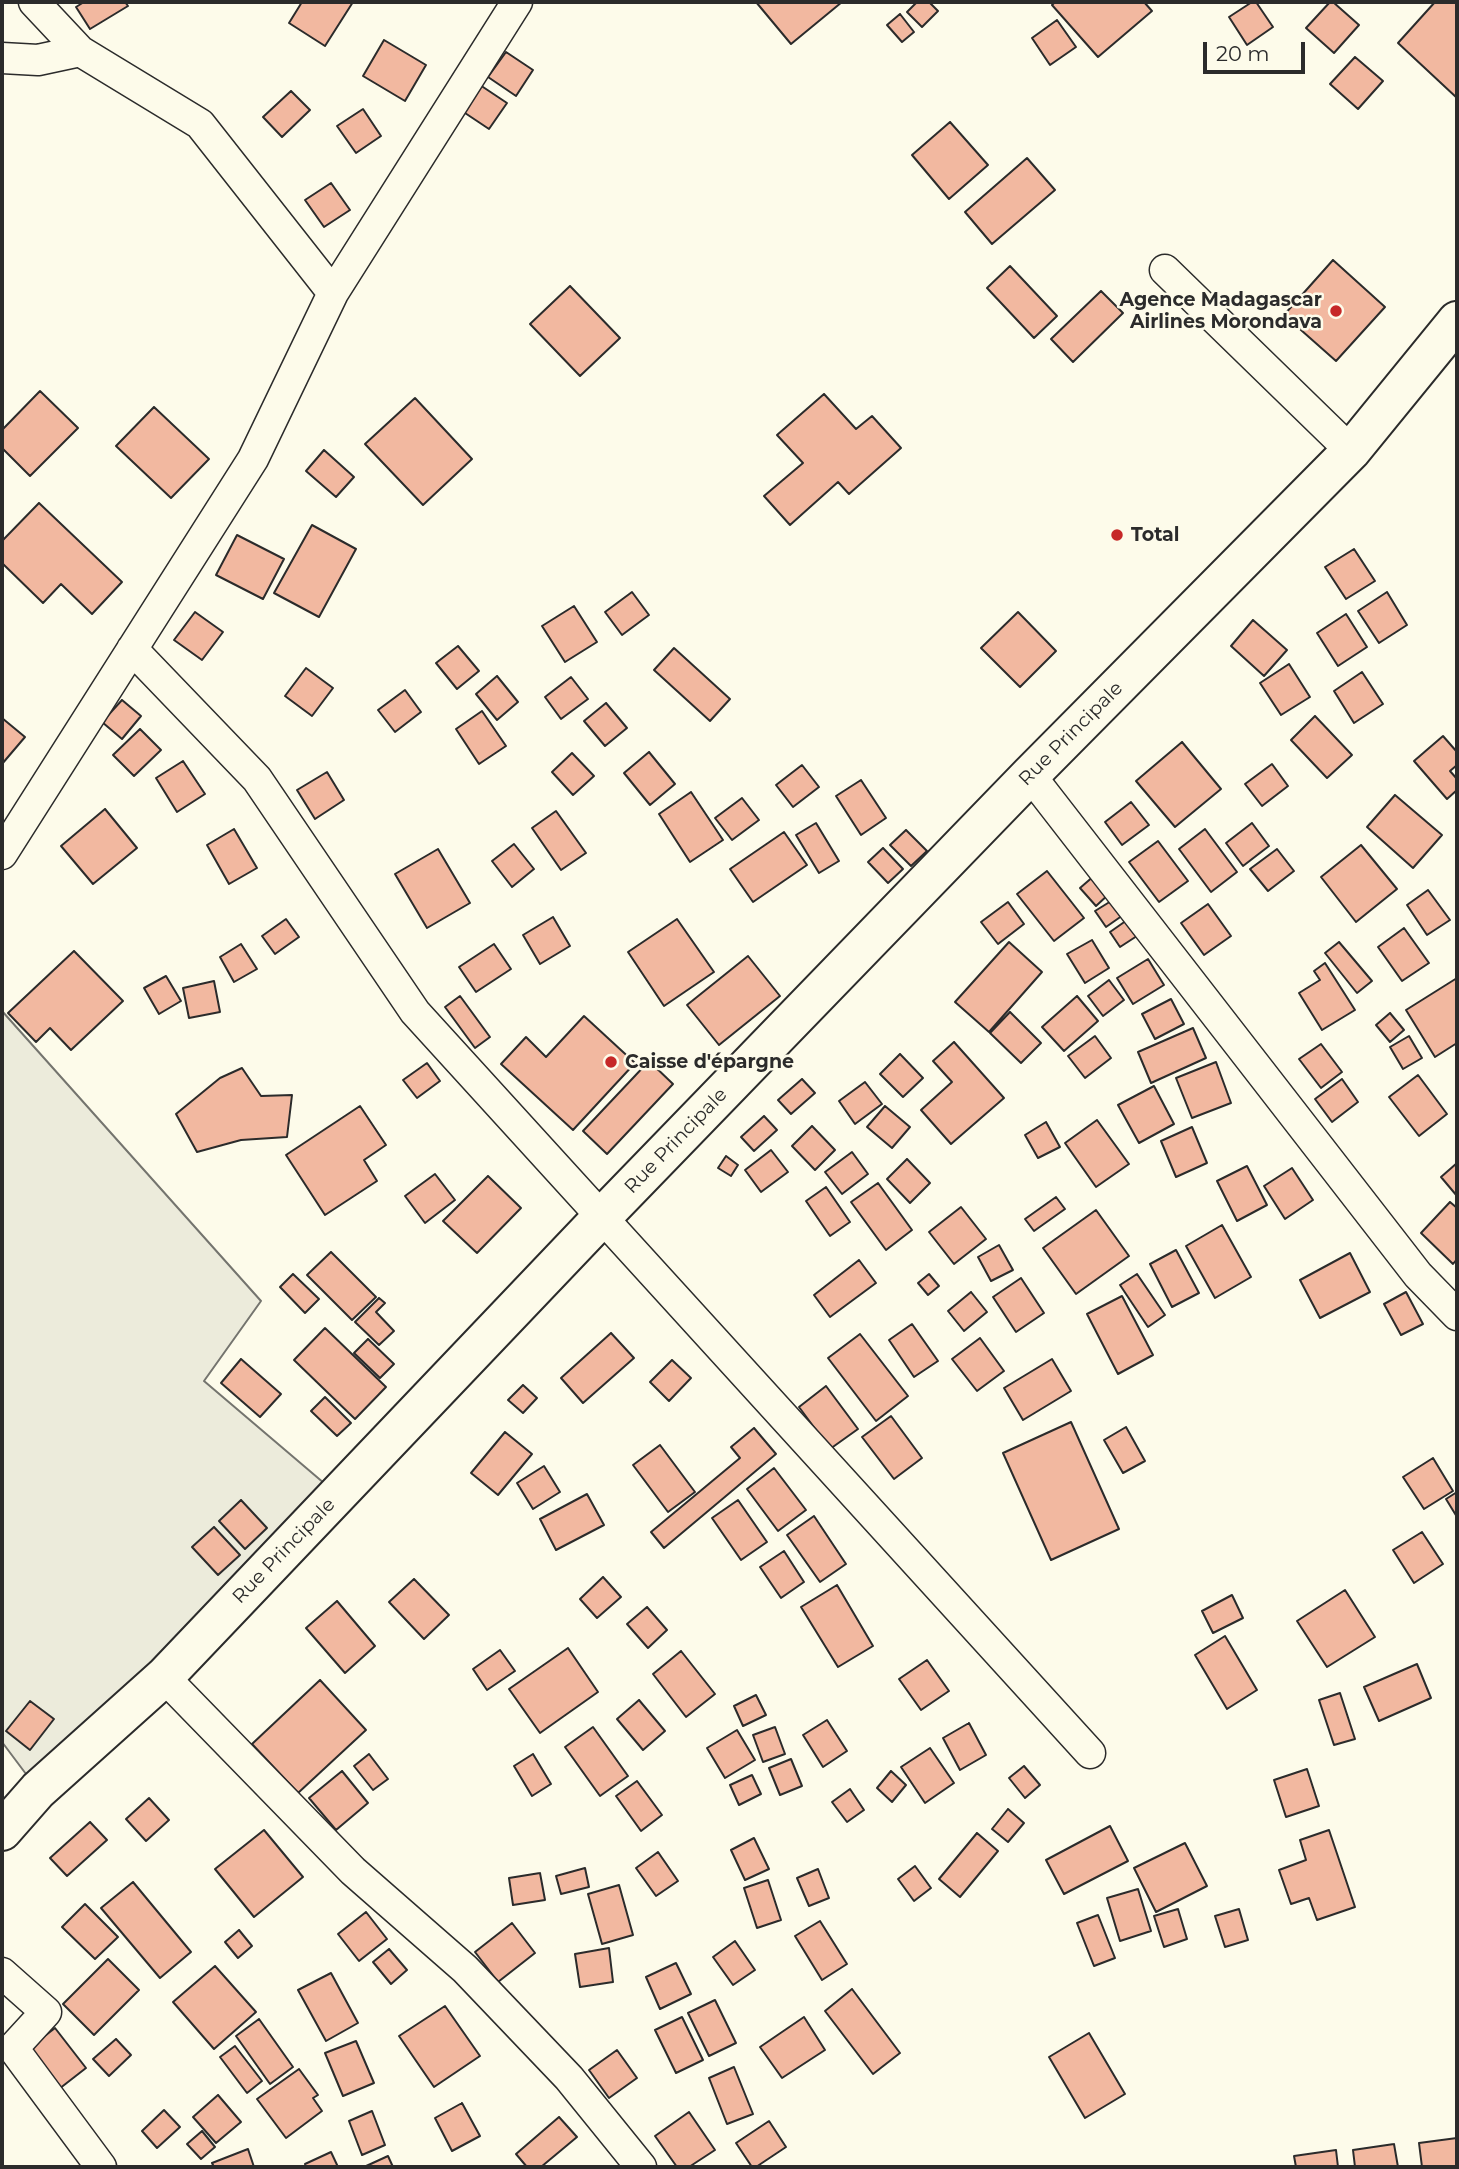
<!DOCTYPE html>
<meta charset="utf-8">
<style>
body{margin:0}
#map{position:relative;width:1459px;height:2169px;overflow:hidden;background:#fdfbea;font-family:Montserrat,sans-serif}
canvas{display:block}
.frame{position:absolute;inset:0;border:4px solid #2b2b2b;pointer-events:none}
.scale{position:absolute;left:1203px;top:42px;width:102px;height:32px;box-sizing:border-box;border:4px solid #2b2b2b;border-top:0;padding-left:9px;font-size:21px;line-height:24px;white-space:nowrap;color:#2b2b2b;-webkit-text-stroke:5px #fdfbea;paint-order:stroke}
</style>
<div id="map">
<canvas width="1459" height="2169"></canvas>
<div class="frame"></div>
<div class="scale">20 m</div>
</div>
<script>
const context = document.querySelector('canvas').getContext('2d');
context.lineJoin = 'round';
function paint(path, color) { context.fillStyle = color; context.fill(path, 'evenodd'); }
const poly = rows => new Path2D(rows.map(r => 'M' + r).join(''));
function strokePath(path, color, width, dash) { context.strokeStyle = color; context.lineWidth = width; context.lineCap = dash ? 'butt' : 'round'; context.setLineDash(dash || []); context.stroke(path); }
function label(font, color, halo, rows, align = 'center') {
  context.font = font + ' Montserrat,sans-serif'; context.lineWidth = 5; context.setLineDash([]); context.textBaseline = 'middle'; context.strokeStyle = halo; context.fillStyle = color; for (const [text, x, y, turn = 0] of rows) {
    context.save(); context.translate(x, y); context.rotate((+turn || 0) * Math.PI / 180); context.textAlign = isNaN(turn) ? turn : align; if (halo) context.strokeText(text, 0, 0); context.fillText(text, 0, 0); context.restore();
  }
}
const green = poly([
 [2,1011,261,1301,204,1381,338,1495,38,1790,2,1742,2,1011]
]);
const building = poly([
 [84,2,125,2,128,6,90,29,76,7,84,2],
 [302,2,353,2,325,46,289,23,302,2],
 [756,2,842,2,791,44,756,2],
 [917,2,929,2,938,11,922,27,907,12,917,2],
 [1055,2,1144,2,1152,11,1098,57,1052,5,1055,2],
 [1252,2,1256,2,1273,27,1247,45,1229,17,1252,2],
 [1330,2,1333,2,1359,25,1334,53,1306,28,1330,2],
 [1435,2,1457,2,1457,98,1398,43,1435,2],
 [900,14,914,32,902,42,887,25,900,14],
 [1057,20,1076,47,1050,65,1032,38,1057,20],
 [384,40,426,65,405,101,363,76,384,40],
 [506,52,533,70,516,96,488,77,506,52],
 [1355,57,1383,81,1358,109,1330,84,1355,57],
 [480,85,507,103,489,129,462,111,480,85],
 [291,91,310,110,282,137,263,117,291,91],
 [363,109,381,136,356,153,337,126,363,109],
 [950,122,988,165,949,199,912,155,950,122],
 [1027,158,1055,190,992,244,965,212,1027,158],
 [331,183,350,210,324,227,305,200,331,183],
 [1333,260,1385,307,1336,361,1284,315,1333,260],
 [1010,266,1057,316,1034,338,987,288,1010,266],
 [570,286,620,338,580,376,530,324,570,286],
 [1101,291,1123,313,1073,362,1051,339,1101,291],
 [40,391,78,428,30,476,2,448,2,430,40,391],
 [824,394,856,429,872,416,901,448,849,494,838,482,790,525,764,496,803,463,777,435,824,394],
 [415,398,472,459,423,505,365,444,415,398],
 [154,407,209,459,171,498,116,446,154,407],
 [324,450,354,477,336,497,306,471,324,450],
 [39,503,122,582,92,614,61,584,43,603,2,563,2,541,39,503],
 [312,525,356,549,319,617,274,593,312,525],
 [237,535,284,559,263,599,216,575,237,535],
 [1354,549,1375,581,1346,599,1325,567,1354,549],
 [632,592,649,615,622,635,605,612,632,592],
 [1387,592,1407,625,1379,643,1358,611,1387,592],
 [574,606,597,642,565,662,542,626,574,606],
 [195,612,223,632,202,660,174,640,195,612],
 [1018,612,1056,651,1020,687,981,648,1018,612],
 [1346,614,1367,647,1338,666,1317,633,1346,614],
 [1253,620,1287,650,1264,676,1231,646,1253,620],
 [458,646,479,671,457,689,436,663,458,646],
 [674,648,730,699,710,721,654,670,674,648],
 [1289,664,1310,697,1281,715,1260,683,1289,664],
 [306,668,333,688,312,716,285,696,306,668],
 [1362,672,1383,704,1354,723,1334,691,1362,672],
 [497,676,518,702,497,720,476,694,497,676],
 [571,677,588,699,561,719,545,697,571,677],
 [405,690,421,712,395,732,378,710,405,690],
 [122,700,141,716,122,739,102,722,122,700],
 [606,703,627,728,605,746,584,721,606,703],
 [482,711,506,746,479,764,456,729,482,711],
 [1315,716,1352,755,1327,778,1291,740,1315,716],
 [2,718,25,737,2,764,2,718],
 [140,729,161,750,134,776,113,755,140,729],
 [1443,736,1457,752,1457,765,1450,771,1457,779,1457,790,1447,799,1414,761,1443,736],
 [1182,742,1221,789,1175,827,1136,781,1182,742],
 [649,752,675,784,650,805,624,773,649,752],
 [572,753,594,776,573,795,552,772,572,753],
 [183,761,205,794,177,812,156,778,183,761],
 [1272,764,1288,786,1262,806,1245,784,1272,764],
 [802,765,819,787,793,807,776,785,802,765],
 [327,772,344,800,315,819,297,790,327,772],
 [861,780,886,818,861,835,836,796,861,780],
 [691,792,723,840,690,862,659,814,691,792],
 [1395,795,1442,835,1413,868,1367,827,1395,795],
 [742,798,759,820,732,840,715,818,742,798],
 [1131,802,1149,825,1122,845,1105,822,1131,802],
 [105,809,137,848,93,884,61,846,105,809],
 [556,811,586,853,561,870,532,828,556,811],
 [816,823,839,861,819,873,796,835,816,823],
 [1252,823,1269,846,1243,866,1226,843,1252,823],
 [234,829,257,868,229,884,207,845,234,829],
 [1205,829,1237,872,1211,892,1179,849,1205,829],
 [906,830,927,851,911,866,890,845,906,830],
 [784,832,807,865,753,902,730,869,784,832],
 [1158,841,1188,881,1159,902,1129,862,1158,841],
 [514,844,534,869,512,887,492,861,514,844],
 [1361,845,1397,889,1356,922,1321,877,1361,845],
 [883,848,903,869,888,883,868,862,883,848],
 [438,849,470,903,427,928,395,874,438,849],
 [1277,849,1294,871,1268,891,1250,869,1277,849],
 [1047,871,1084,918,1054,941,1017,894,1047,871],
 [1095,875,1110,893,1096,906,1080,888,1095,875],
 [1428,890,1450,920,1427,935,1407,905,1428,890],
 [1116,898,1126,913,1106,927,1095,911,1116,898],
 [1008,902,1024,924,998,944,981,922,1008,902],
 [1208,904,1231,936,1204,955,1181,923,1208,904],
 [553,917,570,946,540,964,523,935,553,917],
 [1130,918,1140,934,1120,947,1110,932,1130,918],
 [286,919,299,937,275,954,262,936,286,919],
 [677,919,714,972,664,1006,628,952,677,919],
 [1404,928,1429,963,1402,981,1378,947,1404,928],
 [1092,940,1109,968,1085,983,1067,954,1092,940],
 [1009,942,1042,972,989,1032,955,1002,1009,942],
 [1339,942,1372,981,1357,993,1325,953,1339,942],
 [241,944,257,969,234,982,220,957,241,944],
 [494,944,511,969,476,992,459,967,494,944],
 [74,951,123,1001,71,1050,50,1028,36,1042,8,1013,74,951],
 [748,956,780,996,719,1045,687,1005,748,956],
 [1148,959,1164,985,1133,1004,1117,978,1148,959],
 [1325,963,1355,1010,1322,1030,1299,993,1320,980,1314,971,1325,963],
 [166,976,181,1001,159,1014,144,988,166,976],
 [1457,978,1457,1043,1435,1057,1406,1010,1457,978],
 [1109,980,1124,1000,1103,1016,1088,996,1109,980],
 [214,981,220,1012,189,1018,183,988,214,981],
 [460,996,490,1037,475,1048,445,1007,460,996],
 [1077,996,1098,1021,1064,1051,1042,1027,1077,996],
 [1171,999,1184,1024,1155,1039,1142,1014,1171,999],
 [1010,1012,1041,1043,1021,1063,990,1033,1010,1012],
 [1390,1013,1404,1030,1390,1042,1376,1025,1390,1013],
 [584,1016,635,1063,573,1130,501,1064,526,1037,546,1057,584,1016],
 [1193,1028,1206,1058,1151,1083,1138,1052,1193,1028],
 [1095,1036,1111,1058,1085,1078,1068,1056,1095,1036],
 [1409,1036,1422,1058,1403,1069,1390,1047,1409,1036],
 [954,1042,1004,1098,951,1144,921,1110,952,1082,933,1061,954,1042],
 [1321,1044,1342,1072,1321,1088,1299,1059,1321,1044],
 [900,1054,923,1078,903,1097,880,1074,900,1054],
 [649,1061,673,1084,607,1154,583,1131,649,1061],
 [1216,1062,1231,1103,1192,1118,1176,1078,1216,1062],
 [427,1063,440,1081,417,1098,403,1080,427,1063],
 [242,1068,261,1096,292,1095,287,1137,241,1140,197,1152,176,1114,220,1078,242,1068],
 [1418,1075,1447,1114,1419,1136,1389,1097,1418,1075],
 [802,1079,815,1093,791,1114,778,1100,802,1079],
 [1342,1079,1358,1102,1332,1122,1315,1099,1342,1079],
 [865,1082,882,1104,855,1124,839,1101,865,1082],
 [1154,1086,1174,1124,1139,1143,1118,1105,1154,1086],
 [360,1106,386,1145,364,1160,377,1181,325,1215,286,1155,360,1106],
 [885,1106,910,1127,892,1148,867,1127,885,1106],
 [764,1116,777,1130,754,1151,741,1137,764,1116],
 [1097,1120,1129,1164,1096,1187,1065,1143,1097,1120],
 [1046,1122,1060,1147,1038,1158,1025,1135,1046,1122],
 [812,1126,835,1150,815,1170,792,1146,812,1126],
 [1192,1127,1207,1163,1176,1177,1161,1141,1192,1127],
 [771,1150,788,1172,761,1192,745,1170,771,1150],
 [852,1152,868,1174,842,1194,825,1172,852,1152],
 [726,1156,738,1165,731,1176,718,1168,726,1156],
 [907,1159,930,1183,910,1203,887,1179,907,1159],
 [1457,1163,1457,1196,1441,1177,1457,1163],
 [1247,1166,1267,1205,1237,1221,1217,1181,1247,1166],
 [1292,1168,1313,1200,1285,1219,1264,1186,1292,1168],
 [435,1174,455,1200,425,1223,405,1196,435,1174],
 [488,1176,521,1208,477,1253,443,1221,488,1176],
 [878,1183,912,1230,886,1250,851,1202,878,1183],
 [826,1187,850,1222,830,1236,806,1201,826,1187],
 [1056,1197,1065,1209,1034,1231,1025,1219,1056,1197],
 [1450,1202,1457,1208,1457,1259,1453,1264,1421,1233,1450,1202],
 [961,1207,986,1239,954,1264,929,1232,961,1207],
 [1096,1210,1129,1256,1076,1294,1043,1248,1096,1210],
 [1222,1225,1251,1277,1215,1298,1186,1246,1222,1225],
 [999,1245,1013,1270,991,1281,978,1257,999,1245],
 [1176,1250,1199,1293,1172,1307,1150,1264,1176,1250],
 [331,1252,376,1297,352,1320,307,1275,331,1252],
 [1350,1253,1370,1292,1320,1318,1300,1280,1350,1253],
 [859,1260,876,1283,830,1317,814,1295,859,1260],
 [293,1274,319,1299,305,1313,280,1287,293,1274],
 [929,1274,939,1286,928,1295,918,1283,929,1274],
 [1137,1274,1165,1315,1148,1327,1120,1285,1137,1274],
 [1021,1278,1044,1313,1016,1332,993,1297,1021,1278],
 [971,1292,987,1312,964,1331,948,1311,971,1292],
 [1406,1292,1423,1324,1401,1335,1384,1304,1406,1292],
 [1122,1296,1153,1355,1118,1374,1087,1314,1122,1296],
 [379,1298,385,1303,376,1312,394,1331,379,1345,355,1322,379,1298],
 [912,1324,938,1361,914,1377,889,1340,912,1324],
 [325,1328,386,1387,355,1419,294,1360,325,1328],
 [611,1333,634,1358,583,1403,561,1378,611,1333],
 [860,1334,908,1396,876,1421,828,1358,860,1334],
 [980,1338,1004,1371,977,1391,952,1359,980,1338],
 [368,1339,394,1364,380,1378,354,1353,368,1339],
 [241,1359,281,1394,260,1417,221,1383,241,1359],
 [1052,1359,1071,1391,1023,1420,1004,1388,1052,1359],
 [672,1360,691,1378,669,1401,650,1382,672,1360],
 [523,1385,537,1398,523,1413,508,1400,523,1385],
 [826,1386,858,1429,830,1449,799,1407,826,1386],
 [325,1397,351,1423,337,1436,311,1411,325,1397],
 [891,1416,922,1458,894,1479,862,1437,891,1416],
 [1071,1422,1119,1529,1051,1560,1003,1453,1071,1422],
 [1126,1427,1145,1461,1123,1473,1104,1440,1126,1427],
 [754,1428,776,1454,664,1548,651,1532,740,1458,731,1447,754,1428],
 [505,1432,532,1454,498,1495,471,1473,505,1432],
 [660,1445,695,1492,668,1512,633,1465,660,1445],
 [1433,1458,1453,1491,1424,1509,1403,1477,1433,1458],
 [544,1466,560,1492,533,1509,517,1483,544,1466],
 [774,1468,806,1510,778,1531,747,1489,774,1468],
 [1457,1492,1457,1517,1446,1499,1457,1492],
 [587,1494,604,1525,556,1550,540,1519,587,1494],
 [241,1500,267,1528,245,1549,219,1521,241,1500],
 [738,1500,767,1542,741,1560,712,1518,738,1500],
 [814,1516,846,1564,820,1582,787,1535,814,1516],
 [214,1527,240,1555,218,1575,192,1547,214,1527],
 [1422,1532,1443,1564,1414,1583,1393,1550,1422,1532],
 [784,1551,804,1582,781,1598,760,1567,784,1551],
 [603,1577,621,1597,597,1618,580,1599,603,1577],
 [414,1579,449,1615,424,1639,389,1602,414,1579],
 [837,1585,873,1646,838,1667,801,1607,837,1585],
 [1345,1590,1375,1637,1327,1667,1297,1621,1345,1590],
 [1232,1595,1243,1618,1213,1633,1202,1611,1232,1595],
 [337,1601,375,1646,345,1673,306,1628,337,1601],
 [647,1607,667,1630,648,1648,627,1624,647,1607],
 [1225,1636,1257,1690,1227,1709,1195,1655,1225,1636],
 [568,1648,598,1692,540,1733,509,1689,568,1648],
 [500,1650,515,1671,487,1690,473,1669,500,1650],
 [681,1651,715,1694,686,1717,653,1674,681,1651],
 [927,1660,949,1691,921,1710,899,1679,927,1660],
 [1417,1664,1431,1698,1379,1721,1364,1687,1417,1664],
 [320,1680,366,1730,298,1793,252,1744,320,1680],
 [1340,1693,1355,1739,1334,1745,1319,1700,1340,1693],
 [756,1695,766,1715,743,1726,734,1706,756,1695],
 [639,1700,665,1731,643,1750,617,1719,639,1700],
 [30,1701,54,1719,30,1750,6,1731,30,1701],
 [827,1720,847,1751,823,1767,803,1735,827,1720],
 [969,1723,986,1755,960,1770,943,1738,969,1723],
 [593,1727,628,1776,600,1796,565,1747,593,1727],
 [775,1727,785,1754,763,1762,753,1735,775,1727],
 [737,1730,755,1760,725,1778,707,1748,737,1730],
 [930,1748,954,1783,925,1803,901,1767,930,1748],
 [369,1754,388,1779,373,1790,354,1766,369,1754],
 [533,1754,551,1784,532,1796,514,1766,533,1754],
 [791,1759,802,1786,780,1795,769,1768,791,1759],
 [1024,1766,1040,1785,1025,1798,1009,1778,1024,1766],
 [1307,1769,1319,1806,1286,1817,1274,1780,1307,1769],
 [342,1771,368,1803,336,1830,309,1798,342,1771],
 [891,1771,906,1785,892,1802,877,1788,891,1771],
 [752,1775,761,1794,739,1805,730,1785,752,1775],
 [637,1781,662,1815,641,1831,616,1796,637,1781],
 [850,1789,864,1810,847,1822,832,1802,850,1789],
 [149,1798,169,1820,146,1841,126,1819,149,1798],
 [1008,1809,1024,1823,1008,1842,992,1829,1008,1809],
 [90,1822,107,1840,67,1876,50,1858,90,1822],
 [1110,1826,1128,1861,1064,1894,1046,1860,1110,1826],
 [264,1830,303,1877,254,1917,215,1869,264,1830],
 [1329,1830,1355,1907,1317,1920,1309,1898,1291,1904,1279,1870,1306,1860,1300,1840,1329,1830],
 [977,1833,998,1851,960,1897,939,1879,977,1833],
 [754,1838,769,1869,745,1880,731,1850,754,1838],
 [1185,1843,1207,1886,1156,1912,1134,1868,1185,1843],
 [658,1852,678,1881,656,1896,636,1868,658,1852],
 [915,1866,931,1888,914,1901,898,1879,915,1866],
 [585,1868,589,1887,561,1894,556,1876,585,1868],
 [818,1869,829,1898,809,1906,797,1878,818,1869],
 [540,1873,545,1900,513,1905,509,1878,540,1873],
 [768,1880,781,1920,757,1928,744,1888,768,1880],
 [133,1882,191,1952,160,1978,101,1908,133,1882],
 [619,1885,633,1935,602,1944,588,1894,619,1885],
 [1138,1889,1151,1931,1120,1941,1107,1898,1138,1889],
 [85,1904,118,1937,95,1959,62,1927,85,1904],
 [1178,1909,1187,1939,1164,1947,1154,1916,1178,1909],
 [1239,1909,1248,1940,1225,1947,1215,1916,1239,1909],
 [366,1912,387,1939,359,1961,338,1934,366,1912],
 [1098,1915,1115,1958,1094,1966,1077,1923,1098,1915],
 [820,1921,847,1964,822,1980,795,1936,820,1921],
 [512,1923,535,1953,498,1982,475,1952,512,1923],
 [239,1930,252,1946,238,1958,225,1942,239,1930],
 [735,1941,755,1970,733,1985,713,1957,735,1941],
 [609,1948,613,1982,580,1987,575,1954,609,1948],
 [389,1949,407,1970,391,1984,373,1962,389,1949],
 [108,1959,139,1990,94,2035,63,2004,108,1959],
 [676,1963,691,1994,660,2009,646,1977,676,1963],
 [215,1966,256,2012,214,2049,173,2002,215,1966],
 [331,1973,358,2023,326,2041,298,1990,331,1973],
 [852,1989,900,2053,873,2074,825,2011,852,1989],
 [715,2000,736,2043,709,2056,688,2013,715,2000],
 [445,2006,480,2056,434,2087,399,2036,445,2006],
 [682,2017,703,2060,676,2073,655,2030,682,2017],
 [804,2017,825,2050,782,2078,760,2047,804,2017],
 [259,2019,293,2067,270,2084,236,2036,259,2019],
 [55,2028,86,2068,59,2089,28,2049,55,2028],
 [1089,2033,1125,2094,1085,2118,1049,2057,1089,2033],
 [116,2039,131,2055,109,2076,93,2059,116,2039],
 [356,2041,374,2083,343,2096,325,2053,356,2041],
 [235,2046,262,2081,247,2093,220,2057,235,2046],
 [617,2050,637,2078,609,2098,589,2070,617,2050],
 [734,2067,753,2114,727,2124,709,2078,734,2067],
 [299,2069,318,2095,313,2098,322,2111,286,2138,257,2099,299,2069],
 [218,2095,241,2122,216,2143,193,2117,218,2095],
 [462,2103,480,2136,452,2151,435,2118,462,2103],
 [164,2110,180,2127,157,2148,142,2131,164,2110],
 [372,2111,385,2145,362,2155,349,2121,372,2111],
 [689,2112,715,2150,689,2167,677,2167,655,2136,689,2112],
 [559,2117,577,2137,541,2167,527,2167,516,2154,559,2117],
 [769,2121,786,2147,756,2167,752,2167,736,2143,769,2121],
 [202,2131,215,2147,201,2159,187,2144,202,2131],
 [1457,2138,1457,2167,1422,2167,1419,2143,1457,2138],
 [1394,2144,1398,2167,1355,2167,1353,2150,1394,2144],
 [248,2149,254,2167,214,2167,212,2163,248,2149],
 [1336,2150,1338,2167,1296,2167,1294,2156,1336,2150],
 [331,2152,338,2167,306,2167,305,2164,331,2152],
 [388,2156,393,2167,364,2167,388,2156]
]);
const minor = poly([
 [34,2,80,51],
 [2,58,38,60,80,51,200,124,333,293],
 [1165,270,1351,451],
 [132,649,257,779,415,1012,1090,1753],
 [1030,775,1418,1275,1457,1315],
 [2,854,253,459,333,293,517,2],
 [164,1677,353,1871,465,1969,569,2078,641,2167],
 [2,1973,46,2012,13,2048,101,2167]
]);
const secondary = poly([
 [2,1831,38,1790,164,1677,602,1217,1030,775,1351,451,1457,321]
]);
const markers = [
 [1336,311,7,"#c62828"],
 [1117,535,7,"#c62828"],
 [611,1062,7,"#c62828"]
];
const poiNames = [
 ["Agence Madagascar",1322,300,"right"],
 ["Airlines Morondava",1322,322,"right"],
 ["Total",1131,535],
 ["Caisse d'épargne",625,1062]
];
const streetNames = [
 ["Rue Principale",1071,734,-45],
 ["Rue Principale",676,1141,-46],
 ["Rue Principale",284,1551,-46]
];
paint(green, '#ecebdb');
strokePath(green, '#74746e', 2);
paint(building, '#f2b8a0');
strokePath(building, '#2b2b2b', 2);
strokePath(minor, '#2b2b2b', 33);
strokePath(secondary, '#2b2b2b', 42);
strokePath(minor, '#fdfbea', 30);
strokePath(secondary, '#fdfbea', 38);
for (const [x, y, r, color] of markers) { const dot = new Path2D(); dot.arc(x, y, r, 0, 2 * Math.PI); context.fillStyle = color; context.fill(dot); strokePath(dot, '#fdfbea', 2.5); }
label('bold 19px', '#2b2b2b', '#fdfbea', poiNames, 'left');
label('19px', '#2b2b2b', '#fdfbea', streetNames);
</script>
